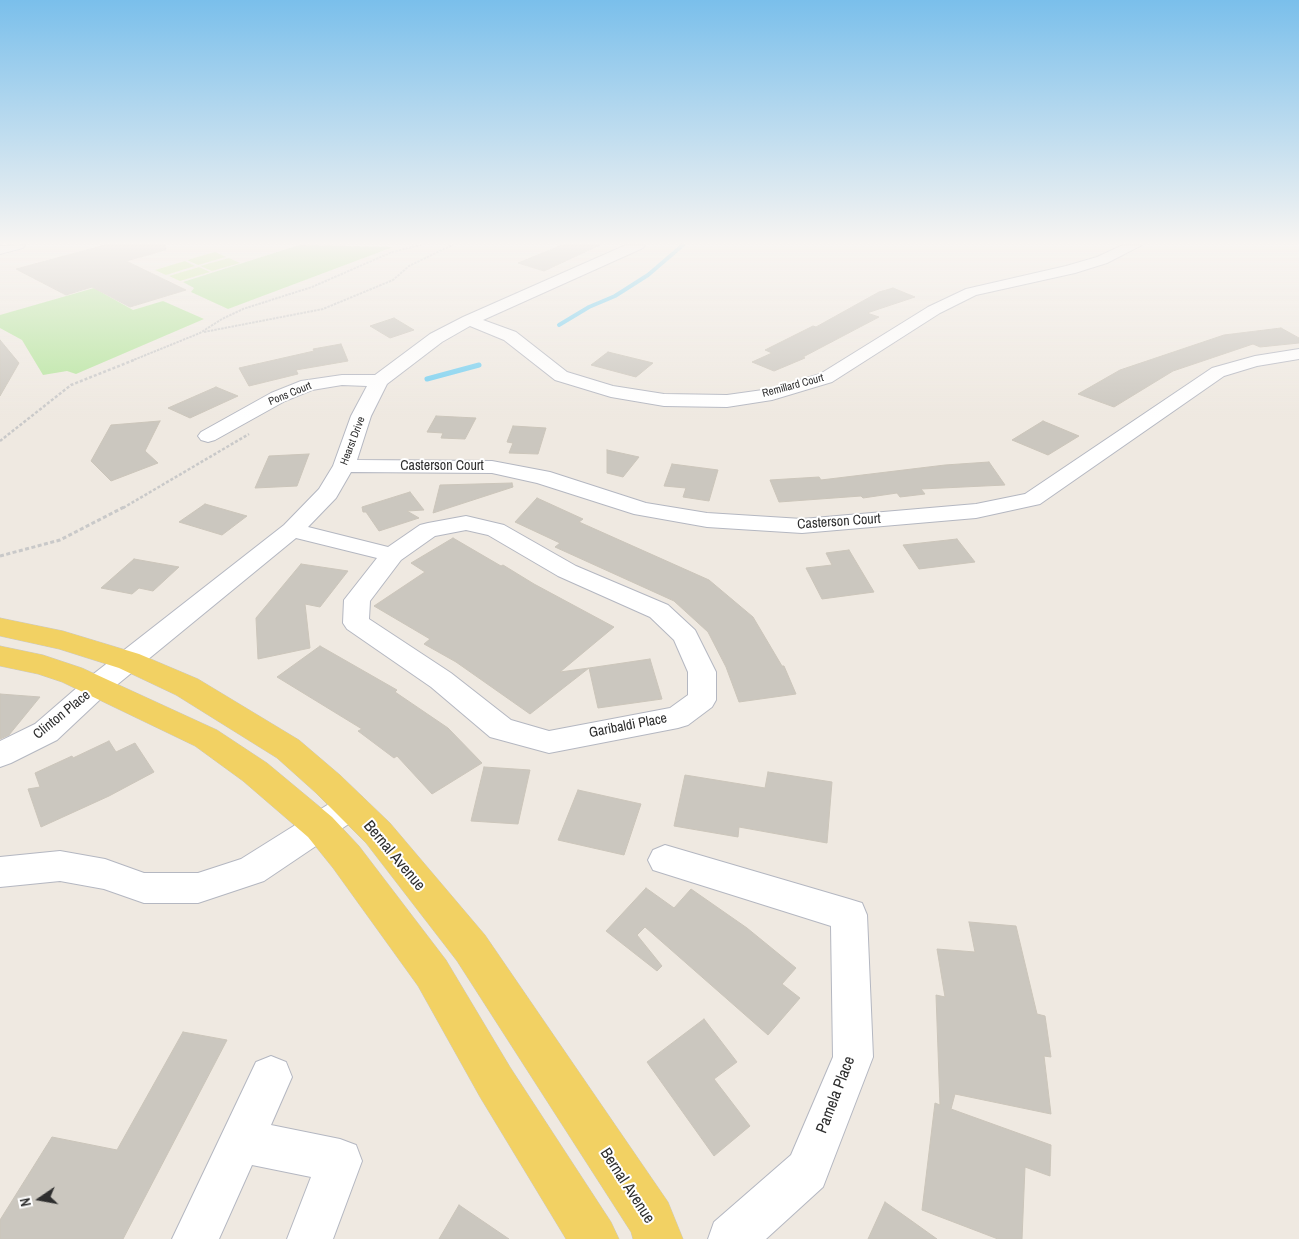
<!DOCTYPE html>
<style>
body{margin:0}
#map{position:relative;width:1299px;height:1239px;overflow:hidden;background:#efe9e1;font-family:"Archivo Narrow",sans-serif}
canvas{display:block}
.north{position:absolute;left:15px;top:1174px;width:50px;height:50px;-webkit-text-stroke:4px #fff;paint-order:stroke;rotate:258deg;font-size:14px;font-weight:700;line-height:20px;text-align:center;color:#2e2e2e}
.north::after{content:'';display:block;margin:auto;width:18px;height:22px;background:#2e2e2e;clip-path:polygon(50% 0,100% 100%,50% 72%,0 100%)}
</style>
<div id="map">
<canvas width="1299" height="1239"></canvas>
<div class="north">N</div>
</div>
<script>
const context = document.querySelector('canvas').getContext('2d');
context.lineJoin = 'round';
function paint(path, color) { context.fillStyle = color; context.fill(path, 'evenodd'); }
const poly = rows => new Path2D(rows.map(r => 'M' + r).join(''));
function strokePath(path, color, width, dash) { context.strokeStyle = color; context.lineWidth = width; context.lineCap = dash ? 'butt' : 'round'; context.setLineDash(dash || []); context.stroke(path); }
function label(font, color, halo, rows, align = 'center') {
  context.font = font + ' "Archivo Narrow",sans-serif'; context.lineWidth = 4; context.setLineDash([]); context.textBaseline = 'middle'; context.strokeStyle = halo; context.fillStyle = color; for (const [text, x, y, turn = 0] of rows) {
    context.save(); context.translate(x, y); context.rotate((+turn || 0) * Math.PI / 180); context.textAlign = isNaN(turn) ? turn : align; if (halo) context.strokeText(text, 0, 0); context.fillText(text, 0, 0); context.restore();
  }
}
const green = poly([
 [299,245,393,247,228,309,191,292,194,288,183,282],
 [94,288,133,310,163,301,204,319,76,374,67,371,43,375,22,340,0,328,0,315]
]);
const pitch = poly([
 [215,252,226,257,198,265,187,260],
 [229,258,240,263,212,271,200,266],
 [185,261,195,266,166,275,155,270],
 [199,267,210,272,180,281,169,276]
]);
const streamFar1 = poly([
 [559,325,589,307,615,296,648,275,683,245]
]);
const stream = poly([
 [427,379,479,365]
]);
const building = poly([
 [105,245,165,245,166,250,126,261,186,290,130,307,92,287,66,295,16,269,105,245],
 [562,245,600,245,544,271,518,263,562,245],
 [893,288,915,297,867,313,879,317,803,357,805,358,774,371,752,362,772,353,765,350,813,326,816,327,879,292,893,288],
 [394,318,414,330,390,338,370,326,394,318],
 [1281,328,1299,338,1299,343,1260,347,1253,344,1173,371,1114,407,1078,394,1120,370,1224,335,1281,328],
 [0,340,19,363,0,396,0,340],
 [341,344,348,361,296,370,298,374,249,386,239,368,314,351,313,349,341,344],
 [608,352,653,363,636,377,591,365,608,352],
 [216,387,238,396,190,418,168,408,216,387],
 [436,416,476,418,465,439,441,438,443,433,427,432,436,416],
 [160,421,145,451,158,463,111,481,91,461,111,425,160,421],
 [1043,421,1079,436,1048,455,1012,440,1043,421],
 [513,426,546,428,538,454,509,453,513,443,507,442,513,426],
 [607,450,639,457,623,477,607,473,607,450],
 [309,454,297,486,255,488,269,456,309,454],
 [989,462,1005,485,921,489,925,494,900,497,897,493,863,498,861,496,779,502,770,480,819,477,821,480,945,465,989,462],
 [672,464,718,470,709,501,683,497,686,488,664,486,672,464],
 [512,483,513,487,433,513,440,485,512,483],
 [410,492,424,510,407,511,419,518,379,531,366,512,363,512,362,507,410,492],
 [537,498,583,519,579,522,709,580,753,617,782,666,784,666,796,694,739,702,726,667,708,632,674,601,555,547,560,543,515,522,537,498],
 [205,504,247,516,222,535,179,522,205,504],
 [453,538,501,566,503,565,534,584,614,627,560,672,589,668,530,714,456,662,424,644,430,639,374,606,425,572,411,563,453,538],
 [957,539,975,562,919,569,903,545,957,539],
 [849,550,874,592,822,599,806,568,832,565,826,553,849,550],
 [134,559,179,567,153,591,139,588,132,594,101,588,134,559],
 [301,564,348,571,320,607,305,604,310,648,258,659,256,618,301,564],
 [320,646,397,690,395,692,448,728,482,763,432,794,397,756,394,758,358,731,362,729,277,677,320,646],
 [650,659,662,699,598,708,589,668,650,659],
 [0,694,40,697,9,735,0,739,0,694],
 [109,741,116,752,135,743,154,772,109,796,41,827,28,789,40,787,35,773,72,756,73,758,109,741],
 [484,767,530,770,518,824,471,821,484,767],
 [768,772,832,782,827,843,739,827,738,837,674,826,685,775,765,788,768,772],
 [578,790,641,804,624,855,558,840,578,790],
 [646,888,674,908,691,889,747,928,796,968,782,984,800,998,768,1035,645,927,637,935,662,966,657,971,606,931,646,888],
 [969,922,1016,926,1037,1014,1045,1016,1051,1057,1044,1056,1051,1114,955,1094,951,1109,1051,1145,1050,1176,1025,1167,1022,1239,998,1239,922,1210,935,1103,940,1105,936,995,945,997,937,949,975,952,969,922],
 [704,1019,737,1062,714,1079,750,1126,714,1156,647,1062,704,1019],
 [183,1032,227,1040,123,1239,0,1239,0,1220,52,1137,117,1150,183,1032],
 [885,1202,909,1219,937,1239,868,1239,885,1202],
 [459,1205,509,1239,439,1239,459,1205]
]);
const pathFar2 = poly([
 [204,332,323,309,393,280,409,266,452,245],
 [131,361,200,333,222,319,243,309,312,287,392,252,421,245]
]);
const pathFar1 = poly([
 [0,441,71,385,134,360],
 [123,508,249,434]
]);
const path = poly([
 [0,556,60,540,126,506]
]);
const minor = poly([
 [25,245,23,248,0,254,0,246,25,245],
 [626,245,645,245,643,248,483,320,516,332,567,372,613,386,664,394,727,395,770,389,820,374,928,307,966,289,1066,266,1097,257,1123,245,1142,245,1107,263,1075,273,976,295,940,313,832,382,772,400,727,407,664,406,611,397,555,380,504,340,470,326,442,342,387,384,371,416,357,460,492,461,550,472,646,503,707,513,802,519,976,504,1025,494,1212,368,1255,356,1299,349,1299,359,1257,366,1224,376,1040,504,976,518,802,533,707,527,634,514,537,483,492,473,351,472,336,498,308,527,388,547,420,525,428,523,466,516,504,525,576,566,668,605,695,630,716,672,716,700,712,707,688,725,678,728,549,753,490,737,431,687,347,629,343,623,344,600,377,558,296,538,107,693,57,740,11,763,0,767,0,741,35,724,87,679,284,525,319,489,333,466,351,416,367,386,342,385,312,390,285,401,215,440,208,442,201,440,198,436,201,432,271,393,301,381,342,375,375,375,430,334,463,317,626,245],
 [466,530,488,535,558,576,650,617,674,640,688,672,688,695,670,708,549,731,511,720,451,673,369,619,370,601,401,560,435,536,466,530],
 [351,793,362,797,367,806,362,815,264,881,198,903,144,903,104,889,60,881,0,887,0,857,60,851,105,859,144,873,198,873,241,859,340,797,351,793],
 [665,845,849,899,862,903,867,915,873,1057,823,1187,766,1239,708,1239,714,1222,791,1155,833,1057,831,926,653,870,648,860,653,850,665,845],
 [271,1056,286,1062,292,1077,271,1125,340,1139,356,1145,362,1161,333,1239,287,1239,311,1177,252,1165,219,1239,172,1239,256,1062,271,1056]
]);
const major = poly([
 [0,618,63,631,139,654,198,679,299,740,340,775,390,823,485,935,668,1202,683,1239,633,1239,631,1232,457,961,366,843,316,793,277,758,176,695,119,668,59,649,0,636,0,618],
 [0,646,43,655,82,668,217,730,267,763,332,817,359,846,446,960,510,1067,611,1222,619,1239,566,1239,480,1097,418,986,333,868,308,837,243,781,195,746,62,682,38,674,0,666,0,646]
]);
const farStreetnames = [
 ["Remillard Court",793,386,-15],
 ["Pons Court",290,394,-22],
 ["Hearst Drive",353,441,-69]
];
const streetNames = [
 ["Casterson Court",442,466],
 ["Casterson Court",839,522,-4],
 ["Clinton Place",62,715,-39],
 ["Garibaldi Place",628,726,-11]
];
const nearStreetnames = [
 ["Bernal Avenue",394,856,50],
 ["Pamela Place",836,1095,-69],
 ["Bernal Avenue",627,1186,57]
];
paint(green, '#b6e59e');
paint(pitch, '#c9ec9a');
strokePath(streamFar1, '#75cff0', 4);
strokePath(stream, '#75cff0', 5);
paint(building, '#cbc7bf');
strokePath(building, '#cbc5ba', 1);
strokePath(minor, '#b4b7c1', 2);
strokePath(major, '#c9c9c9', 1);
strokePath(pathFar2, '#c9c9c9', 2, [2.5, 1]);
strokePath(pathFar1, '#c9c9c9', 2.5, [3, 2]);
strokePath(path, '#c9c9c9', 3, [4, 2.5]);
paint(minor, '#fff');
paint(major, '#f2d163');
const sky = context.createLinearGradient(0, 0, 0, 419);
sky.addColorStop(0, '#7abfeb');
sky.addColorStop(0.58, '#f8f5f2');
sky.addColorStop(1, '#f8f5f200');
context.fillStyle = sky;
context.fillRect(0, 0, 1299, 419);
label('11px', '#2e2e2e', '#fff', farStreetnames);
label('14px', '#2e2e2e', '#fff', streetNames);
label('16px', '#2e2e2e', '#fff', nearStreetnames);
</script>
